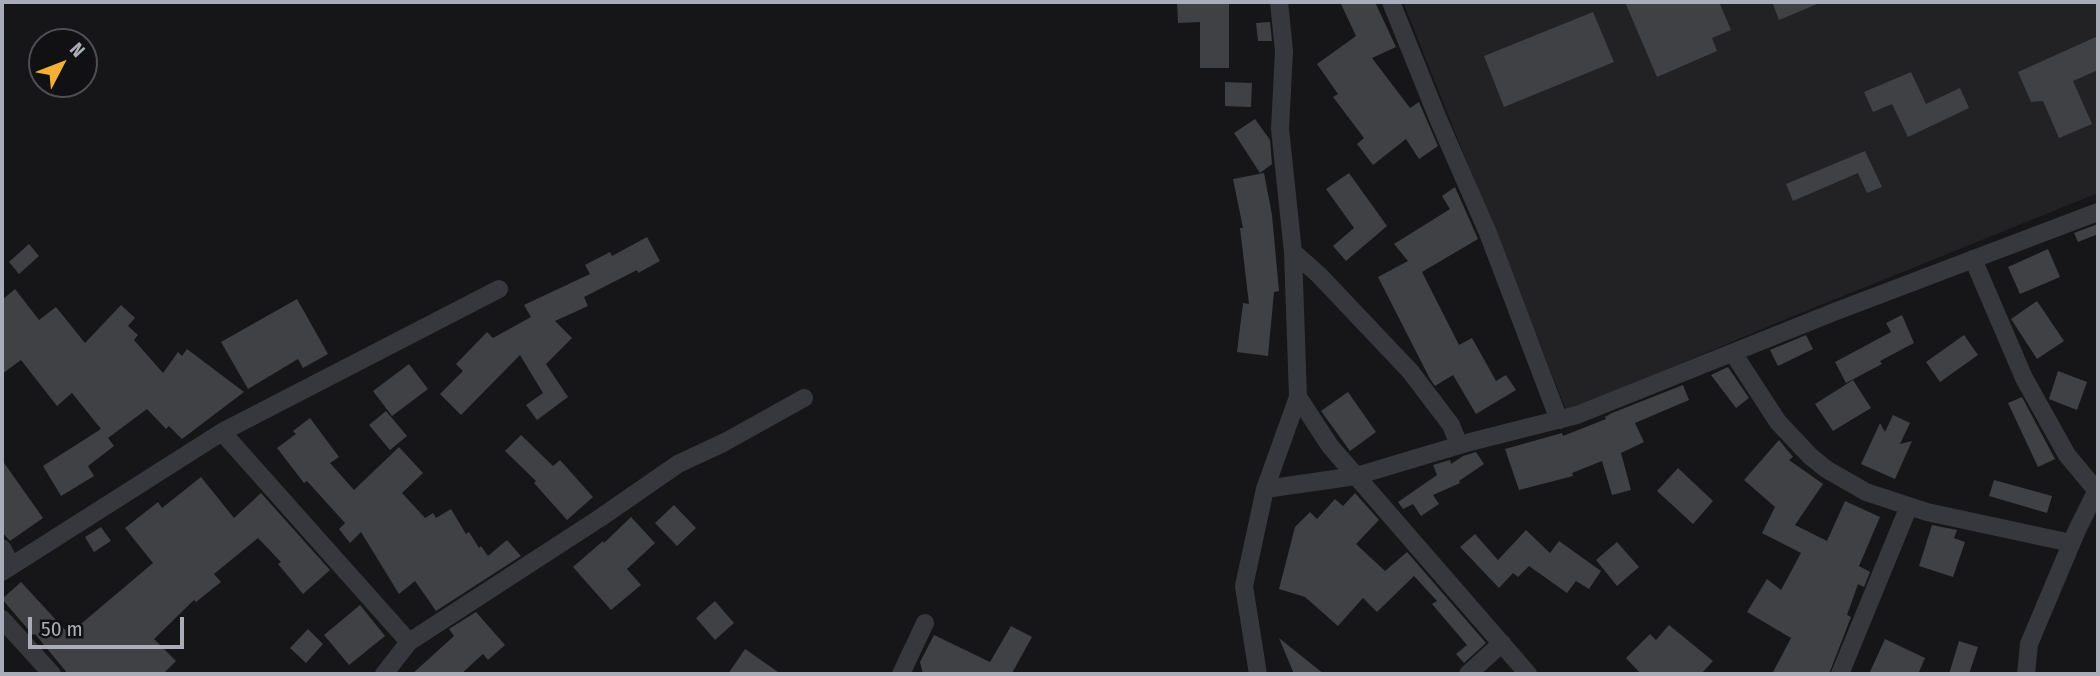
<!DOCTYPE html>
<style>
body{margin:0}
#map{position:relative;width:2100px;height:676px;overflow:hidden;background:#161618;font-family:"Fira Sans Condensed",sans-serif}
canvas{display:block}
.frame{position:absolute;inset:0;border:4px solid #a8adb8;pointer-events:none}
.north{position:absolute;left:28px;top:28px;width:70px;height:70px;box-sizing:border-box;background:#111113;border:2px solid #4d4f55;border-radius:50%;rotate:48deg;font-size:19px;font-weight:700;line-height:28px;text-align:center;color:#a8adb8}
.north::after{content:'';display:block;margin:auto;width:24px;height:32px;background:#f2b134;clip-path:polygon(50% 0,100% 100%,50% 72%,0 100%)}
.scale{position:absolute;left:28px;top:617px;width:156px;height:32px;box-sizing:border-box;border:4px solid #a8adb8;border-top:0;padding-left:9px;font-size:21px;line-height:24px;white-space:nowrap;color:#a8adb8;-webkit-text-stroke:5px #111113;paint-order:stroke}
</style>
<div id="map">
<canvas width="2100" height="676"></canvas>
<div class="frame"></div>
<div class="north">N</div>
<div class="scale">50 m</div>
</div>
<script>
const context = document.querySelector('canvas').getContext('2d');
context.lineJoin = 'round';
function paint(path, color) { context.fillStyle = color; context.fill(path, 'evenodd'); }
const poly = rows => new Path2D(rows.map(r => 'M' + r).join(''));
function strokePath(path, color, width, dash) { context.strokeStyle = color; context.lineWidth = width; context.lineCap = dash ? 'butt' : 'round'; context.setLineDash(dash || []); context.stroke(path); }
const built = poly([
 [1403,2,2098,2,2098,193,1774,324,1567,412]
]);
const building = poly([
 [1177,2,1229,2,1229,68,1200,68,1200,22,1178,23],
 [1340,2,1375,2,1396,47,1372,58,1410,108,1419,102,1438,146,1419,159,1406,139,1373,165,1357,144,1364,138,1333,97,1338,94,1317,64,1356,36],
 [1625,2,1719,2,1731,30,1712,38,1717,51,1657,77],
 [1772,2,1822,2,1779,20],
 [1593,12,1614,62,1504,107,1484,56],
 [1270,22,1272,41,1258,41,1256,23],
 [2098,36,2098,70,2073,81,2092,124,2059,138,2043,101,2031,102,2018,72],
 [1911,72,1926,104,1960,88,1969,108,1908,137,1892,104,1873,112,1864,92],
 [1225,82,1252,83,1251,107,1225,106],
 [1255,119,1270,140,1272,164,1260,173,1234,133],
 [1865,151,1882,187,1867,193,1858,173,1793,201,1786,184],
 [1264,173,1272,215,1279,291,1274,292,1268,356,1237,352,1243,303,1249,304,1240,228,1243,228,1233,179],
 [1349,173,1387,226,1346,261,1333,246,1354,228,1326,189],
 [1455,187,1478,239,1422,272,1459,345,1472,338,1496,381,1506,375,1516,390,1476,414,1453,375,1435,386,1430,379,1378,277,1408,261,1394,244,1450,209,1442,196],
 [2098,224,2098,234,2078,242,2074,233],
 [647,237,660,261,638,273,637,270,584,297,588,306,555,321,572,338,546,364,568,397,537,420,526,405,543,393,520,355,461,415,440,394,463,371,456,364,487,332,493,338,531,317,524,305,590,274,585,265,610,252,612,256],
 [29,244,39,256,19,274,9,262],
 [2048,249,2060,277,2020,294,2008,267],
 [15,289,39,320,56,307,85,343,121,305,135,318,128,326,138,335,134,340,163,373,178,352,182,356,187,349,244,392,182,439,169,426,166,429,147,409,108,438,114,446,88,466,94,476,61,496,43,466,101,429,72,393,57,406,21,360,2,374,2,300],
 [297,299,328,354,303,368,298,359,248,389,221,342],
 [2037,301,2064,341,2037,359,2011,319],
 [1902,315,1914,343,1880,361,1882,364,1846,383,1835,362,1891,332,1886,323],
 [1806,335,1813,349,1778,366,1770,350],
 [1964,335,1978,355,1940,382,1926,362],
 [409,364,428,389,392,416,373,391],
 [1728,367,1749,398,1736,408,1711,375],
 [2058,371,2087,382,2077,410,2049,399],
 [1853,380,1871,408,1833,431,1815,404],
 [1683,385,1689,400,1635,423,1644,442,1621,453,1631,490,1612,495,1602,461,1572,473,1573,476,1519,490,1505,449,1562,433,1563,436,1606,419,1605,417,1612,413],
 [1348,392,1376,432,1350,451,1321,411],
 [2022,397,2055,459,2038,467,2008,403],
 [386,411,407,436,390,450,369,425],
 [1893,415,1910,423,1900,444,1912,441,1895,479,1861,464,1880,423,1885,432],
 [310,418,339,457,330,463,354,490,399,447,423,473,402,493,425,518,433,513,436,518,451,509,466,534,469,532,479,548,481,546,488,556,507,540,521,556,436,611,415,581,399,594,361,532,350,543,339,529,345,523,307,481,304,483,277,448,296,434,293,431],
 [521,435,553,466,560,460,593,497,567,520,534,483,536,481,505,451],
 [1779,440,1793,457,1789,460,1823,484,1795,525,1827,541,1845,501,1880,517,1859,566,1870,572,1864,587,1858,584,1847,615,1851,617,1829,674,1772,674,1791,638,1747,612,1767,579,1781,590,1801,553,1762,533,1775,507,1744,480],
 [1476,452,1484,464,1459,481,1460,483,1433,495,1439,504,1421,516,1413,504,1403,509,1398,502,1437,475,1433,465,1450,460,1451,464,1463,456],
 [2,460,43,518,10,541,2,532],
 [1678,468,1713,501,1693,524,1657,491],
 [201,477,234,518,261,493,330,570,303,594,278,564,281,562,258,538,214,574,221,582,196,602,194,600,154,639,176,661,163,674,68,674,35,634,33,635,2,599,21,582,69,634,153,563,125,528,158,502,162,508],
 [1994,480,2052,496,2047,513,1989,496],
 [1355,493,1379,520,1356,544,1385,571,1407,552,1486,643,1464,663,1456,654,1467,645,1432,604,1437,601,1414,576,1377,612,1363,598,1338,626,1305,597,1279,589,1295,527,1310,512,1317,519,1335,499,1343,506],
 [674,505,696,528,677,546,655,523],
 [631,517,655,543,627,569,641,585,611,610,573,567,603,541,604,543],
 [1932,525,1957,530,1954,538,1965,542,1953,577,1919,566],
 [101,527,111,541,94,552,85,537],
 [1526,530,1550,553,1559,541,1601,571,1589,589,1576,581,1567,593,1529,566,1518,577,1513,573,1499,588,1460,547,1475,534,1498,560],
 [1617,542,1639,567,1617,586,1596,560],
 [715,601,734,623,715,640,696,618],
 [360,605,385,636,349,665,324,635],
 [476,612,505,645,488,660,483,654,461,674,412,674,454,636,449,629],
 [1669,625,1713,661,1701,674,1641,674,1626,658,1650,634,1656,640],
 [1011,626,1032,637,1012,673,1015,674,923,674,920,662,934,635,990,662],
 [308,629,323,644,306,663,290,648],
 [1279,638,1324,674,1294,674],
 [1885,639,1925,658,1918,674,1869,674],
 [1959,641,1978,647,1969,674,1949,674],
 [745,649,781,674,728,674]
]);
const street = poly([
 [1391,2,1439,121,1488,233,1559,420],
 [1293,252,1319,275,1410,371,1451,425,1459,445],
 [1973,259,2024,378,2067,455,2097,491],
 [1733,353,1778,422,1810,456,1826,469,1866,492,1927,512,2071,543],
 [1298,397,1330,446,1528,674],
 [222,432,409,642],
 [1265,489,1356,476,1470,442,1577,415,1834,312,2098,212],
 [2,548,11,565],
 [2,572,222,432,499,289],
 [2,619,52,674],
 [384,674,409,642,600,518,678,464,725,442,804,398],
 [901,674,925,623],
 [1258,674,1244,586,1265,489,1298,397,1293,252,1280,129,1284,51,1279,2],
 [1468,674,1502,643],
 [1840,674,1909,506],
 [2026,674,2029,644,2077,530,2098,488]
]);
paint(built, '#222225');
paint(building, '#404145');
strokePath(street, '#37383d', 18);
</script>
